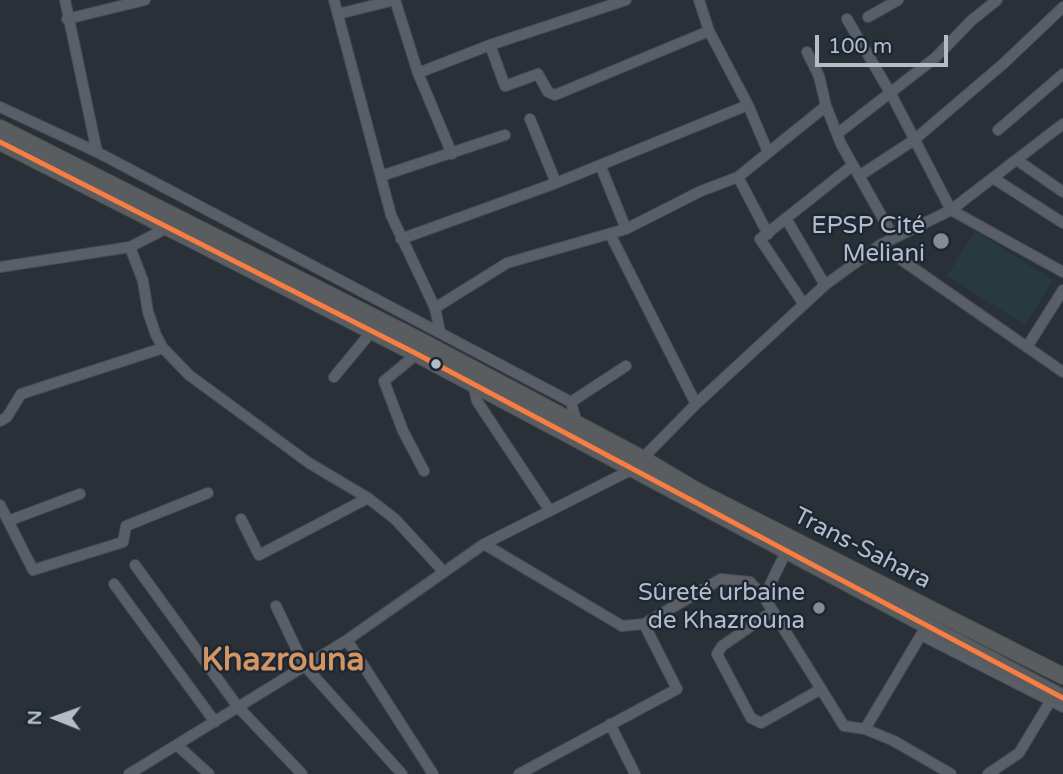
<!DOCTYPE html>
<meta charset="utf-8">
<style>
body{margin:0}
#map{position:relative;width:1063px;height:774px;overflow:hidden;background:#2a3038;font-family:"Varela Round",sans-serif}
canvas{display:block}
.north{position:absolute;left:21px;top:683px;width:70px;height:70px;-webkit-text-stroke:5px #1d2633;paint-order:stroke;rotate:271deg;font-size:19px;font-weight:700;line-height:28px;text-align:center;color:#b4bcc9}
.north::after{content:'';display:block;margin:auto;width:24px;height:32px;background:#b4bcc9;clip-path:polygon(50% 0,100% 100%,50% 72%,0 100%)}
.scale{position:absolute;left:815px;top:35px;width:133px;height:32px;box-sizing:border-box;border:4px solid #b4bcc9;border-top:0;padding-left:9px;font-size:21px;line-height:24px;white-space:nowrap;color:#b4bcc9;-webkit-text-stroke:5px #1d2633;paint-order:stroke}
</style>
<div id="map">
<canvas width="1063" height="774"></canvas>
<div class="north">N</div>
<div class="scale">100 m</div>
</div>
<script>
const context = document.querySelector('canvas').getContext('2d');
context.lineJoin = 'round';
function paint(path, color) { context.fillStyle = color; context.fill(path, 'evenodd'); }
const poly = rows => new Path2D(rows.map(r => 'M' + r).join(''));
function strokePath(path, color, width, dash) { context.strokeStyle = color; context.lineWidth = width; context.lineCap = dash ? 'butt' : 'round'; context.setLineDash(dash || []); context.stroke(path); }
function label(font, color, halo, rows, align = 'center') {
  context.font = font + ' "Varela Round",sans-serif'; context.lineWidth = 5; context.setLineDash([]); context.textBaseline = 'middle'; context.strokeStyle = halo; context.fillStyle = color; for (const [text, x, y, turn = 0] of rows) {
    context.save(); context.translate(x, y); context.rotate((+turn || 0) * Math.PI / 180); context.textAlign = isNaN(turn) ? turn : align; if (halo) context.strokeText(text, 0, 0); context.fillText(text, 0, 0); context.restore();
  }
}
const green = poly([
 [975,231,1053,280,1025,325,947,276]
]);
const minor = poly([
 [65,0,97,152],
 [334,0,391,215,435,308,440,332],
 [395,0,418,73,452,154],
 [699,0,709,31,748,105,768,152],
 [338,14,395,0],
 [868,17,898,0],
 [67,19,145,0],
 [847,19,891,94,951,210,1063,272],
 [490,45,505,86,538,74,548,92,555,95,709,31],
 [807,52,819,76,826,106,841,144,894,238],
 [418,73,490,45,626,0],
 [0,107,97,152,571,402,577,424],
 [998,130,1063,74],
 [837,134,935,58,972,20,997,0],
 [1017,160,1063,192],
 [601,167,626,229],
 [381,176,505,135],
 [859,176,914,140,1003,64,1063,7],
 [738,177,768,234],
 [993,178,1063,223],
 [556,183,748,105],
 [787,220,825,285],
 [610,234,696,404],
 [401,239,556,183,530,119],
 [880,245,1063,372],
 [130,247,143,281,148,312,156,335,163,348,189,375,309,463,368,498,395,519,443,571],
 [0,267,130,247,167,228],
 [803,303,760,239,853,165],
 [435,308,507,263,626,229,701,191,738,177,826,106],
 [1027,347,1063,290],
 [417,354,384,381,403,431,424,471],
 [334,377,372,331],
 [473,384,477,401,550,511],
 [571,402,626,366],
 [0,421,7,417,21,394,163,348],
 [0,505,33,570,123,542,126,526,208,493],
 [241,519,259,555,368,498],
 [8,521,80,494],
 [484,544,622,626,644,624,721,579,750,582,764,597,844,726,865,729,894,741,951,774],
 [135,565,238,707,302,774],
 [114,584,215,722],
 [764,597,786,552],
 [276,606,304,665,402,774],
 [773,611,722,646,717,654,751,718,761,723,821,689],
 [347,640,433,774],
 [610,724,635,774],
 [865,729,921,635,1063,707],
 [178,746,209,774],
 [129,774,347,640,484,544,631,470,696,404,825,285,880,245,951,210,1063,124],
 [519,774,677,689,644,624],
 [988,774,1019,753,1051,700]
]);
const highway = poly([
 [0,128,417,339,643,459,697,491,1063,676],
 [0,142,417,354,1063,698]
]);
const bus1 = poly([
 [0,142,417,354,1063,698]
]);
const markers = [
 [941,241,9,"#848b96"],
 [436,364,6,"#b4bcc9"],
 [819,608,7,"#848b96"]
];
const poiNames = [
 ["EPSP Cité",925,227],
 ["Meliani",925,255],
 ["Sûreté urbaine",805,594],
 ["de Khazrouna",805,622]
];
const streetNames = [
 ["Trans-Sahara",862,549,27]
];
const districtNames = [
 ["Khazrouna",283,662]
];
paint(green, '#273a3e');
strokePath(minor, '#484c53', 12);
strokePath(highway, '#474c53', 18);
strokePath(minor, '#5a5e66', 10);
strokePath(highway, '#5a5d60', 16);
strokePath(bus1, '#f77d43', 5);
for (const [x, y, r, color] of markers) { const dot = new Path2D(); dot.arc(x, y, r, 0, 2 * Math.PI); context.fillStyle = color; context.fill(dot); strokePath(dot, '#1d2633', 2.5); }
label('24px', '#b4bcc9', '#1d2633', poiNames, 'right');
label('24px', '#b4bcc9', '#1d2633', streetNames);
label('bold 32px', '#d59563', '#1d2633', districtNames);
</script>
